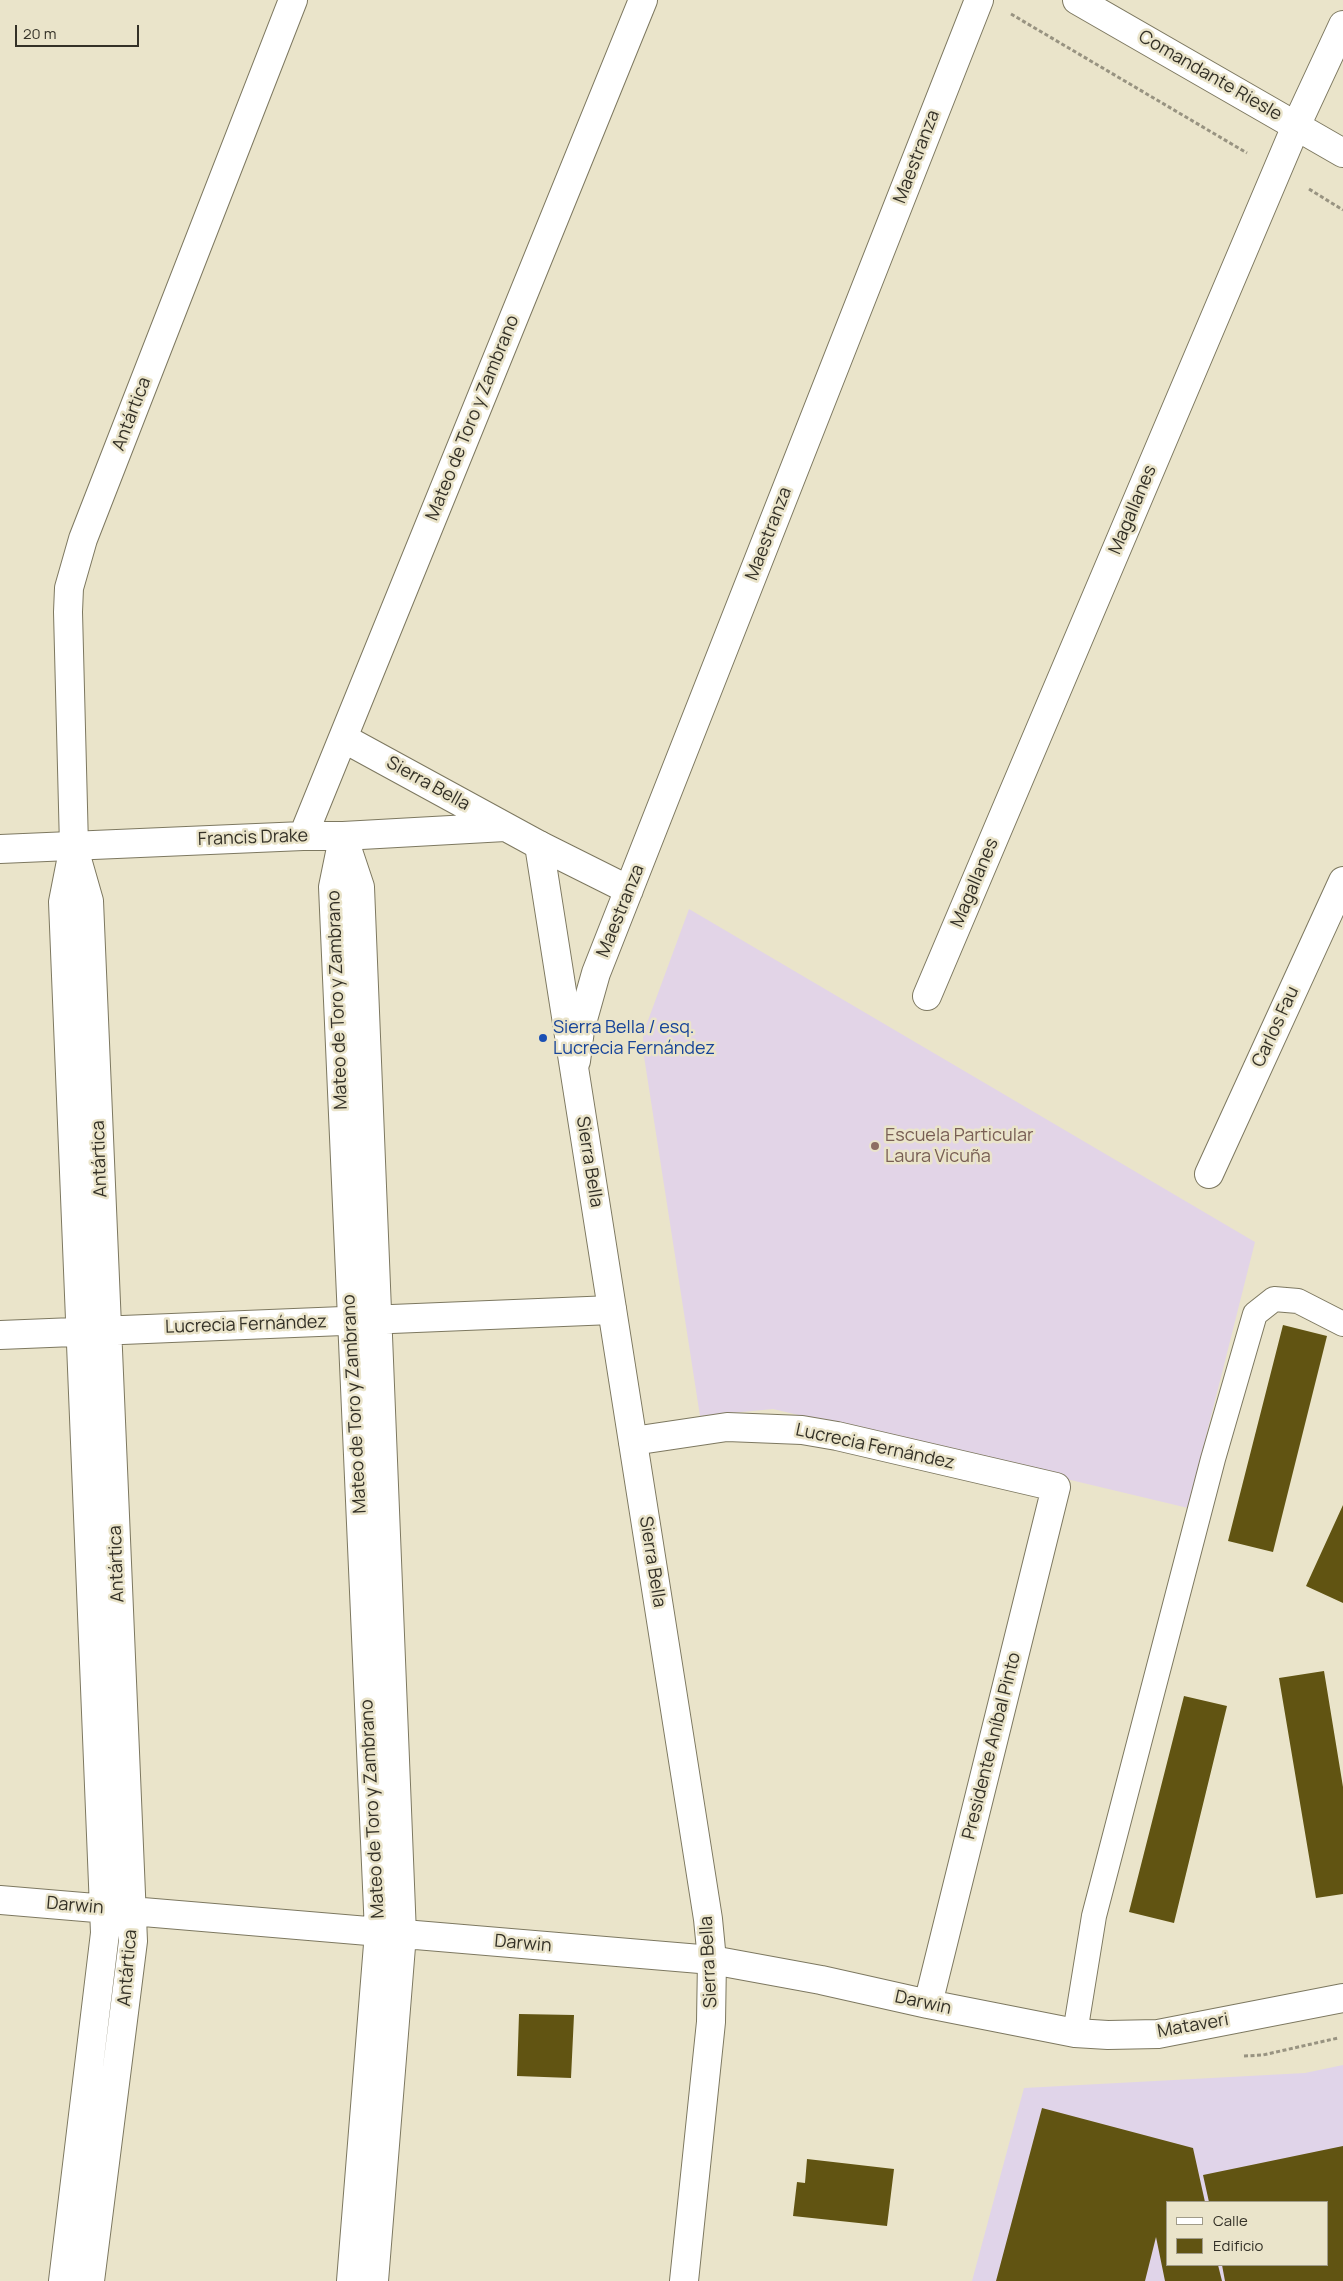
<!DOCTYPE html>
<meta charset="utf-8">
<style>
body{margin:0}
#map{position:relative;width:1343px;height:2281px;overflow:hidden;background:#eae4ca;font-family:Manrope,sans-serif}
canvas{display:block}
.legend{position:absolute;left:1166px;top:2201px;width:162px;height:65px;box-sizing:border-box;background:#eae4ca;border:1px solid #a19c89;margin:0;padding:6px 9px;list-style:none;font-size:15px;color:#343127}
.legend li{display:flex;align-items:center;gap:10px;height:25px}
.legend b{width:25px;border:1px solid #a19c89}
.scale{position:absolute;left:15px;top:25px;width:124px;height:22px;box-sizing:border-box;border:2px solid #343127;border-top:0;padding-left:6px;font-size:15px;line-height:18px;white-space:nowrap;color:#343127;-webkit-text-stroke:4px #eae4ca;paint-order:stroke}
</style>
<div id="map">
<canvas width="1343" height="2281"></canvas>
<ul class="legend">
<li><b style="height:6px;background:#fff"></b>Calle</li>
<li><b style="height:14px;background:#615412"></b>Edificio</li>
</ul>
<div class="scale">20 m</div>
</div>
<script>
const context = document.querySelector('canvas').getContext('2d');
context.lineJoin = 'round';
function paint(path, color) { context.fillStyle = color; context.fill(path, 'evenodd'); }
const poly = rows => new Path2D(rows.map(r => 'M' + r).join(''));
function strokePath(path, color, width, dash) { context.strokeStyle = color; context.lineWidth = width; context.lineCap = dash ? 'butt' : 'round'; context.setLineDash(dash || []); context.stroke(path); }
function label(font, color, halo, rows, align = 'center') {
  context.font = font + ' Manrope,sans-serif'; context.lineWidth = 5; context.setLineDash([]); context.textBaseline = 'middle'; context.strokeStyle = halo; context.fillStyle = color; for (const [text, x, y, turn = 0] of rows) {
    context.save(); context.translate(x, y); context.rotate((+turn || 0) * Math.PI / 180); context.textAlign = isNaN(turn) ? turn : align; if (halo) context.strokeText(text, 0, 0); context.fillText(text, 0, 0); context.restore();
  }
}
const industrial = poly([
 [1343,2065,1343,2281,972,2281,1024,2088,1305,2073],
 [1167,2202,1327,2202,1327,2265,1167,2265]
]);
const education = poly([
 [689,909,1255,1242,1188,1508,773,1409,700,1416,643,1050,643,1034]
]);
const building = poly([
 [1283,1325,1327,1336,1273,1552,1228,1541],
 [1343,1505,1343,1603,1306,1586],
 [1324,1671,1343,1787,1343,1894,1316,1898,1279,1678],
 [1184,1696,1227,1706,1174,1923,1129,1912],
 [519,2014,574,2015,571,2078,517,2076],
 [1042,2108,1193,2148,1205,2202,1167,2202,1167,2265,1218,2265,1222,2281,1165,2281,1156,2237,1145,2281,996,2281],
 [1343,2146,1343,2281,1225,2281,1222,2265,1327,2265,1327,2202,1209,2202,1203,2175],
 [807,2159,894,2169,887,2226,793,2216,797,2182,805,2183]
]);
const path = poly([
 [1011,14,1247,153],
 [1309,189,1343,210],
 [1244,2056,1263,2055,1338,2038]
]);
const service = poly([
 [1075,2033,1094,1916,1213,1459,1255,1314,1274,1299,1298,1301,1343,1324]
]);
const minor = poly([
 [343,836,360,887,402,1934,374,2281],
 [343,838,333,887,379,1932,351,2281],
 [539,845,629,890],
 [75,852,89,901,133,1941,90,2281],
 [927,996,1296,126,1343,25],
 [576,1061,580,1030,596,973,979,0],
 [1209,1174,1343,881],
 [0,1335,612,1310],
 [633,1441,727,1427,802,1430,837,1436,1056,1487,928,2004],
 [0,1900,712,1960,821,1980,928,2004,1075,2033,1108,2035,1158,2034,1343,1998],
 [63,2281,105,1933,63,902,74,846,68,612,69,588,83,539,293,0]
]);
const tertiary = poly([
 [1077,0,1343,153],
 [343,738,539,845,708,1919,712,1960,711,2022,684,2281],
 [303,836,643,0],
 [0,849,303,836,343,836,505,827]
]);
const markers = [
 [543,1038,5,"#1a4fb4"],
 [875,1146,5,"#8d6e63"]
];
const streetNames = [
 ["Comandante Riesle",1210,76,30],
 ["Maestranza",917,157,-69],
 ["Antártica",132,414,-69],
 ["Mateo de Toro y Zambrano",473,418,-68],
 ["Magallanes",1133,510,-67],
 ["Maestranza",769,534,-69],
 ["Sierra Bella",428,784,29],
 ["Francis Drake",253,838,-2],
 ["Magallanes",975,883,-67],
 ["Maestranza",621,911,-68],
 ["Mateo de Toro y Zambrano",338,1000,-92],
 ["Carlos Fau",1276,1027,-65],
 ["Antártica",100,1159,-92],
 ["Sierra Bella",589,1162,81],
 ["Lucrecia Fernández",246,1325,-2],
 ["Mateo de Toro y Zambrano",355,1404,-93],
 ["Lucrecia Fernández",875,1447,12],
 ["Sierra Bella",652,1562,81],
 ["Antártica",117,1564,-92],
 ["Presidente Aníbal Pinto",992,1746,-76],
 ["Mateo de Toro y Zambrano",373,1809,-93],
 ["Darwin",75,1906,5],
 ["Darwin",523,1944,5],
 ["Sierra Bella",709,1962,-93],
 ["Antártica",128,1968,-85],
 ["Darwin",923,2003,12],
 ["Mataveri",1193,2026,-10]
];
const transitNames = [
 ["Sierra Bella / esq.",553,1028],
 ["Lucrecia Fernández",553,1049]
];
const educationNames = [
 ["Escuela Particular",885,1136],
 ["Laura Vicuña",885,1157]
];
paint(industrial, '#e0d4e9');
paint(education, '#e2d4e7');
paint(building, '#615412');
strokePath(service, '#7d7860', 26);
strokePath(minor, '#7d7860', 30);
strokePath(tertiary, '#7d7860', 30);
strokePath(path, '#989381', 3, [4, 2.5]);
strokePath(service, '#fff', 24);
strokePath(minor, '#fff', 28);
strokePath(tertiary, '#fff', 28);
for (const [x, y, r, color] of markers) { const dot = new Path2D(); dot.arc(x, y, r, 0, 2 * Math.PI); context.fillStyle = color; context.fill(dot); strokePath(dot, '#eae4ca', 2); }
label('18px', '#343127', '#eae4ca', streetNames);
label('18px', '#164399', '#eae4ca', transitNames, 'left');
label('18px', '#785e54', '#eae4ca', educationNames, 'left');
</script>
